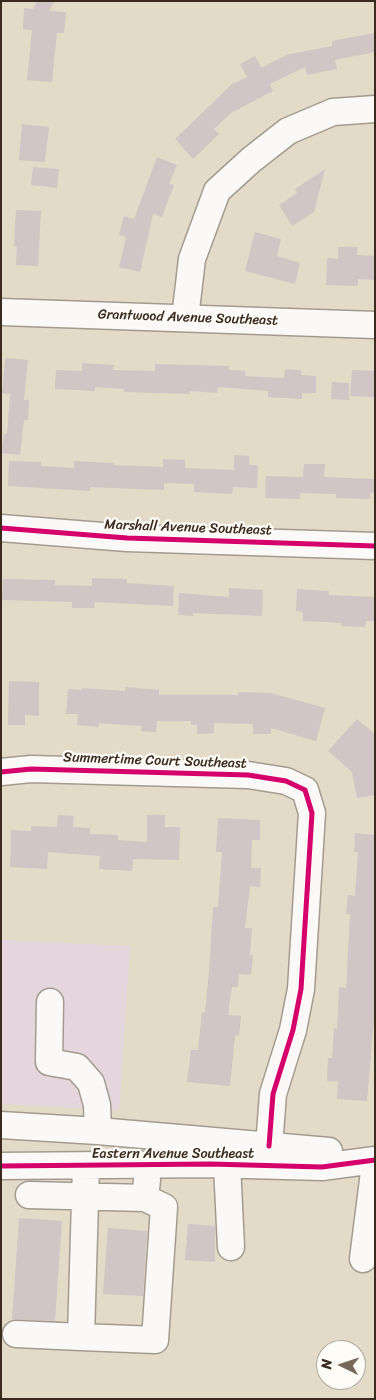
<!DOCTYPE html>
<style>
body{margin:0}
#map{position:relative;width:376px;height:1400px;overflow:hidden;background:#e3dac8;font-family:Sriracha,sans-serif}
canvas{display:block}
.frame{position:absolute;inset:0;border:2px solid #3b2a1e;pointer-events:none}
.north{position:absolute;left:316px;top:1340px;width:50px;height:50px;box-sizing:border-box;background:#fdfcf7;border:1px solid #afa8a0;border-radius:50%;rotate:274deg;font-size:14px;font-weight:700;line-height:20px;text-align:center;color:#3b2a1e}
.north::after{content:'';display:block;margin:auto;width:18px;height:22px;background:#76685a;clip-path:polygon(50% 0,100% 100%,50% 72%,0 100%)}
</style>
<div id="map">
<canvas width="376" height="1400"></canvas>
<div class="frame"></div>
<div class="north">N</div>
</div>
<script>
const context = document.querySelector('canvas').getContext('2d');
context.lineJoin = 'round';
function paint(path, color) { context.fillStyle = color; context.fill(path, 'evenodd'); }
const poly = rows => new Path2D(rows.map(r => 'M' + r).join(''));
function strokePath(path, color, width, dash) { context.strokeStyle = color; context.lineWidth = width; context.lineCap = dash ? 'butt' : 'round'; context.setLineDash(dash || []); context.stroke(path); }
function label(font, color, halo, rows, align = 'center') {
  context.font = font + ' Sriracha,sans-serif'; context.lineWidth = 4.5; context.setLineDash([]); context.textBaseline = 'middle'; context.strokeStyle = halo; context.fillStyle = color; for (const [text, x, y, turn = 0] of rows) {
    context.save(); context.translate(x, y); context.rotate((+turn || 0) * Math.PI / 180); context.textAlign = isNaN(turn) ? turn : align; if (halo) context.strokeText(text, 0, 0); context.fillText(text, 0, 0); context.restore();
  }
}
const built = poly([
 [1,940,130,946,119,1110,1,1104]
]);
const building = poly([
 [37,1,54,1,49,11,66,12,64,33,57,33,52,82,27,80,32,30,23,29,24,8,33,9],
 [375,33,375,52,335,60,337,69,307,75,305,67,270,84,273,91,231,113,214,129,219,134,193,159,175,139,232,84,247,77,240,64,255,56,261,67,263,67,286,55,332,46,332,41],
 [22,124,49,127,45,162,19,160],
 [157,157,177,165,169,184,174,185,162,217,153,214,140,272,119,267,126,237,119,235,124,216,134,219],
 [33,167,59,169,57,188,31,185],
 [325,169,314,212,292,226,279,205,297,193,295,189],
 [16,210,41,211,38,266,16,265,17,247,14,246],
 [255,232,281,239,277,256,300,263,295,284,245,271],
 [338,247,357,247,357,255,375,256,375,280,358,279,358,286,326,285,327,258,338,259],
 [5,358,28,360,24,400,29,400,28,420,24,420,20,455,2,453,4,434,7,434,10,394,2,393],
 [82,363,114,365,113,370,155,371,155,364,229,366,229,370,245,371,245,376,284,378,285,369,301,370,301,375,316,376,316,393,302,393,302,399,268,397,268,391,218,387,217,393,190,391,190,394,124,392,124,389,95,387,95,391,55,389,56,370,82,371],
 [352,370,375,371,375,397,350,396],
 [332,382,349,383,349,400,331,399],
 [234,455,249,456,249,465,258,465,257,488,233,487,232,494,194,492,194,484,164,483,164,490,90,487,90,491,8,486,9,461,41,462,41,466,74,468,74,461,114,463,114,465,163,467,163,459,185,460,185,468,234,470],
 [304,464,325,464,324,477,375,479,375,493,370,493,370,499,336,498,336,494,300,493,300,499,265,498,266,476,303,477],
 [92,578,127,579,127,583,174,586,173,606,95,602,94,608,72,608,72,602,2,600,3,579,55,580,55,585,92,586],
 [229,588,263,590,262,616,193,613,193,616,178,615,179,593,229,597],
 [297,589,329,591,329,595,375,597,375,621,366,621,365,627,341,626,341,623,303,621,303,612,296,611],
 [9,681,39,682,39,716,25,715,25,725,8,725],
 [125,687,159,690,159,695,238,695,238,692,271,693,325,708,316,741,271,728,271,734,253,734,253,724,214,723,214,733,197,734,197,725,191,725,191,721,157,721,156,732,141,731,142,726,99,723,99,727,77,725,78,714,66,714,68,689,82,690,82,688,125,691],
 [357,719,375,734,375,795,357,798,352,772,328,751],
 [58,815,74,816,73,827,90,828,90,834,118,835,118,840,147,842,147,815,165,815,165,827,180,827,179,860,133,859,132,871,99,869,100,856,48,852,47,869,10,867,11,830,31,831,31,826,57,827],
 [218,818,260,820,260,840,252,840,251,868,261,868,260,887,250,886,245,928,252,928,250,955,253,955,251,975,239,974,238,987,232,987,228,1015,241,1016,239,1036,235,1035,230,1086,187,1082,191,1050,198,1050,202,1012,205,1013,209,972,213,907,218,907,222,852,216,852],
 [355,833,375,835,375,1007,367,1101,337,1099,338,1081,327,1081,328,1058,332,1058,334,1028,337,1029,339,987,346,988,350,914,346,914,348,895,355,896,358,852,354,852],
 [19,1218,62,1221,55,1321,12,1319],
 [188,1224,215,1226,215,1262,185,1260],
 [108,1228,147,1231,143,1296,103,1294]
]);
const minor = poly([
 [1,312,375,325],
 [185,318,192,259,217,191,251,160,288,131,333,112,375,109],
 [1,528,127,538,375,546],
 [1,772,31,769,248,775,286,781,305,790,312,813,301,989,293,1030,273,1094,269,1146],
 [50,1002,49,1062,77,1067,91,1083,97,1105,98,1131],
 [1,1125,98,1131,329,1151],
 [227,1165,231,1247],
 [1,1166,210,1164,322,1167,375,1160],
 [86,1166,81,1337,155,1340,164,1207,145,1198],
 [29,1195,145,1198,147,1180],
 [363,1259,375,1164],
 [16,1334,81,1337]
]);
const cycleway = poly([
 [1,528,127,538,375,546],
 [1,772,31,769,248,775,286,781,305,790,312,813,301,989,293,1030,273,1094,269,1146],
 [1,1166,210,1164,322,1167,375,1160]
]);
const streetNames = [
 ["Grantwood Avenue Southeast",188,318,2],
 ["Marshall Avenue Southeast",188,528,2],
 ["Summertime Court Southeast",155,761,2],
 ["Eastern Avenue Southeast",173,1154]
];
paint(built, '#e5d6dd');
paint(building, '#d0c6c5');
strokePath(minor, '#a39b90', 29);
strokePath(minor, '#fbf9f7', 26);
strokePath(cycleway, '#d6006c', 5);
label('14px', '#3b2a1e', '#fdfcf7', streetNames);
</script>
